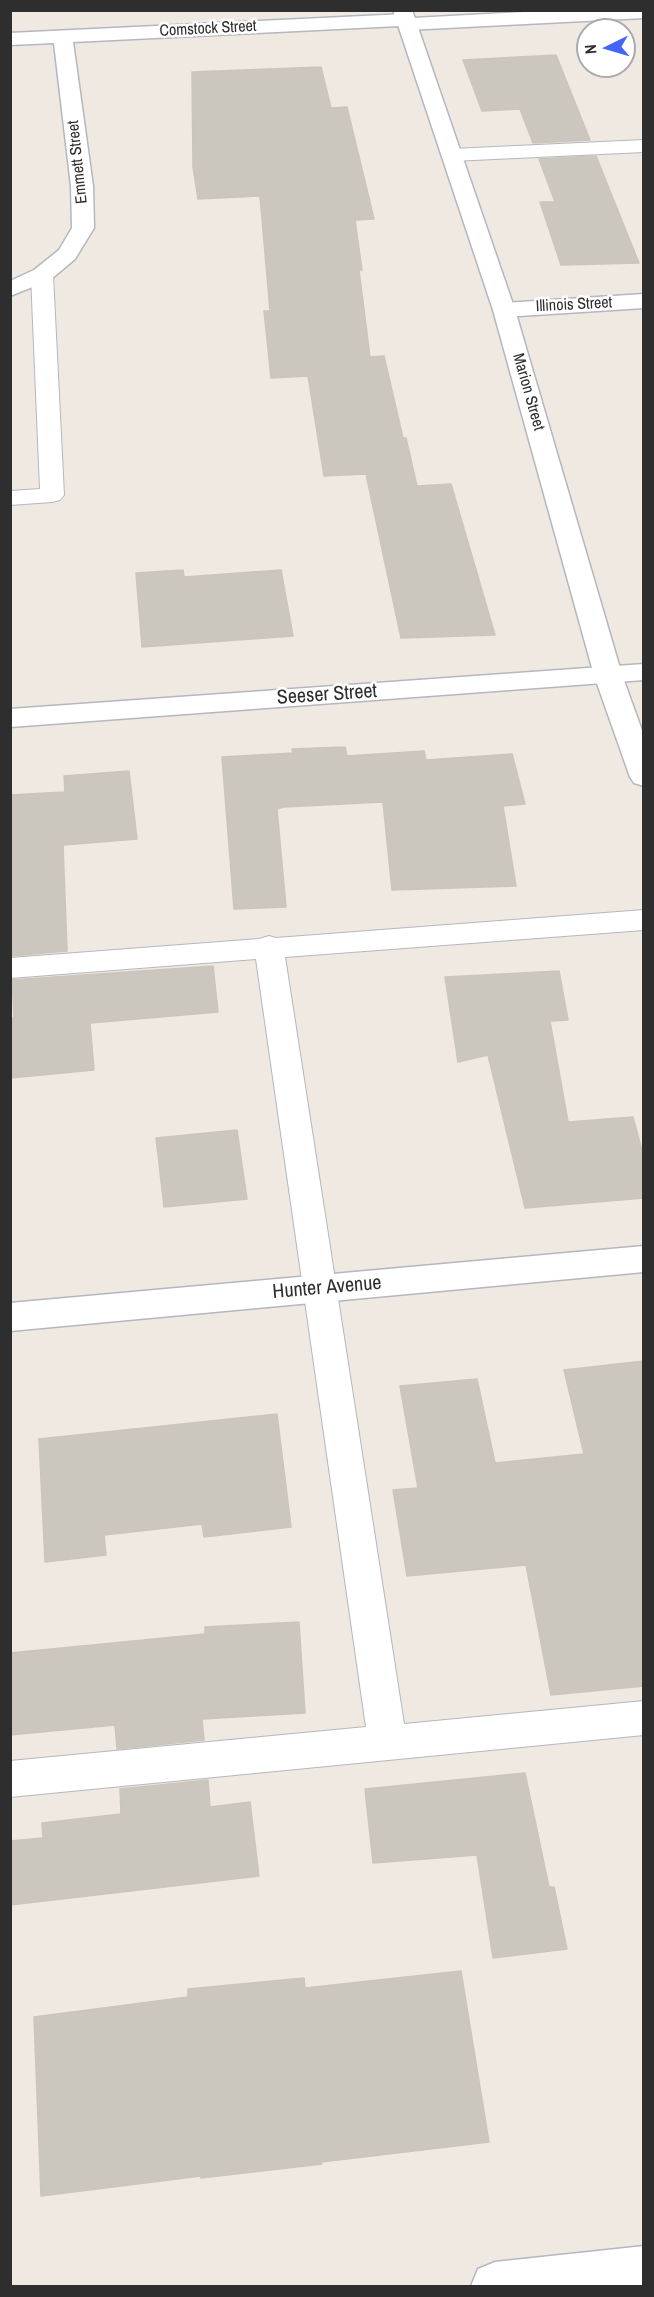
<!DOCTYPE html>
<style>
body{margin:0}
#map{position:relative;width:654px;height:2297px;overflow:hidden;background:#efe9e1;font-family:"Archivo Narrow",sans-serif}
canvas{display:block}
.frame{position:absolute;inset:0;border:12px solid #2e2e2e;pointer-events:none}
.north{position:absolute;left:576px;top:18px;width:60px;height:60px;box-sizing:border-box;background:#fff;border:2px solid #ababab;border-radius:50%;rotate:265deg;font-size:16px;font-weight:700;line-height:24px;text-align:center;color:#2e2e2e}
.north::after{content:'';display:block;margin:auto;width:21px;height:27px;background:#4264fb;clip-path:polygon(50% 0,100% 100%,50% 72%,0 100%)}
</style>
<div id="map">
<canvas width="654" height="2297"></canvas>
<div class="frame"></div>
<div class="north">N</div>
</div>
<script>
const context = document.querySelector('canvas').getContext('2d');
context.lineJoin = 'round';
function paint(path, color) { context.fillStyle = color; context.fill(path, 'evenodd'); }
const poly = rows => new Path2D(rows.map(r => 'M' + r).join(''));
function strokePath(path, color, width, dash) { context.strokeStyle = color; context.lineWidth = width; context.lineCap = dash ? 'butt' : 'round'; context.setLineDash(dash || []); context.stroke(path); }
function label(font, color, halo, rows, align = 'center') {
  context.font = font + ' "Archivo Narrow",sans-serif'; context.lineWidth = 5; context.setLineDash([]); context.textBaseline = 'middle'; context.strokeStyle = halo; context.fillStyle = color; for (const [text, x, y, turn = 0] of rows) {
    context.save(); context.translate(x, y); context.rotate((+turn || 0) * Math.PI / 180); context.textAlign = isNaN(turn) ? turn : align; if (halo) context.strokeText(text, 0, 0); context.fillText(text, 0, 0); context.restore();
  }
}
const building = poly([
 [556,55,590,140,533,143,520,109,482,111,463,60,556,55],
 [321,67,331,108,347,107,374,219,355,220,362,270,359,270,370,357,384,356,403,438,406,438,417,486,451,484,495,635,401,638,366,474,324,476,308,376,271,378,264,311,270,311,260,196,198,199,193,167,192,72,321,67],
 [596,156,639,263,561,265,540,202,555,202,539,159,596,156],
 [183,570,184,577,281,570,293,636,142,647,136,573,183,570],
 [345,747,347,756,424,751,426,760,512,754,525,804,503,806,516,886,392,890,383,802,284,807,277,809,286,907,234,909,222,757,293,753,292,749,345,747],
 [129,771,137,839,63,845,67,951,11,956,10,795,65,792,64,776,129,771],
 [213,966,218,1012,90,1023,94,1070,10,1078,10,1018,14,1018,12,980,213,966],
 [559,971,568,1020,550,1021,568,1122,633,1117,644,1158,644,1198,525,1208,488,1055,458,1062,445,977,559,971],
 [237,1130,247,1199,164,1207,156,1138,237,1130],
 [644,1361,644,1686,551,1695,526,1565,407,1576,393,1490,418,1488,400,1386,477,1379,495,1463,584,1454,564,1370,644,1361],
 [277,1414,291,1527,204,1537,202,1524,104,1535,106,1555,45,1562,39,1439,277,1414],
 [299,1622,305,1713,202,1719,204,1740,117,1749,115,1725,10,1735,10,1653,205,1634,205,1627,299,1622],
 [525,1773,549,1887,554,1887,567,1949,493,1958,477,1855,373,1863,365,1789,525,1773],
 [208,1780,210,1807,250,1802,259,1876,10,1905,10,1841,43,1838,42,1823,121,1814,120,1789,208,1780],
 [461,1971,489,2142,321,2162,322,2164,201,2178,201,2176,41,2196,34,2017,188,1997,188,1989,304,1978,305,1988,461,1971]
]);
const service = poly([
 [644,140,644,152,452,161,445,159,442,155,445,151,452,149,644,140],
 [42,269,49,271,53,275,64,495,60,500,52,502,10,505,10,491,40,489,31,275,35,271,42,269],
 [644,910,644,930,285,957,404,1724,644,1701,644,1735,10,1797,10,1761,366,1727,256,959,10,978,10,958,259,939,269,936,276,938,644,910]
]);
const minor = poly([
 [561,10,644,10,644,18,407,30,399,26,73,42,93,186,94,228,75,259,50,280,10,296,10,281,34,270,59,250,72,228,71,186,54,43,10,45,10,33,405,14,413,18,561,10],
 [644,294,644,308,504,317,496,315,493,310,496,305,504,303,644,294],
 [644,664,644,680,10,727,10,709,644,664],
 [644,1246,644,1272,10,1331,10,1303,644,1246],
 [644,2246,644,2286,471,2286,478,2269,495,2262,644,2246]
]);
const tertiary = poly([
 [393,10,412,10,515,310,622,675,644,736,644,786,634,783,630,777,594,675,493,310,393,10]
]);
const farStreetnames = [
 ["Comstock Street",208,29,-3],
 ["Emmett Street",78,162,-96],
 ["Illinois Street",574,305,-3],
 ["Marion Street",528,392,74]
];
const streetNames = [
 ["Seeser Street",327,695,-4],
 ["Hunter Avenue",327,1288,-5]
];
paint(building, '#cbc7bf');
strokePath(building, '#cbc5ba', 1.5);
strokePath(service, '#b4b7c1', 2);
strokePath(minor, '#b4b7c1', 3);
strokePath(tertiary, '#b4b7c1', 3);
paint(service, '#fff');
paint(minor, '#fff');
paint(tertiary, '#fff');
label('16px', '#2e2e2e', '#fff', farStreetnames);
label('20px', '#2e2e2e', '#fff', streetNames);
</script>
